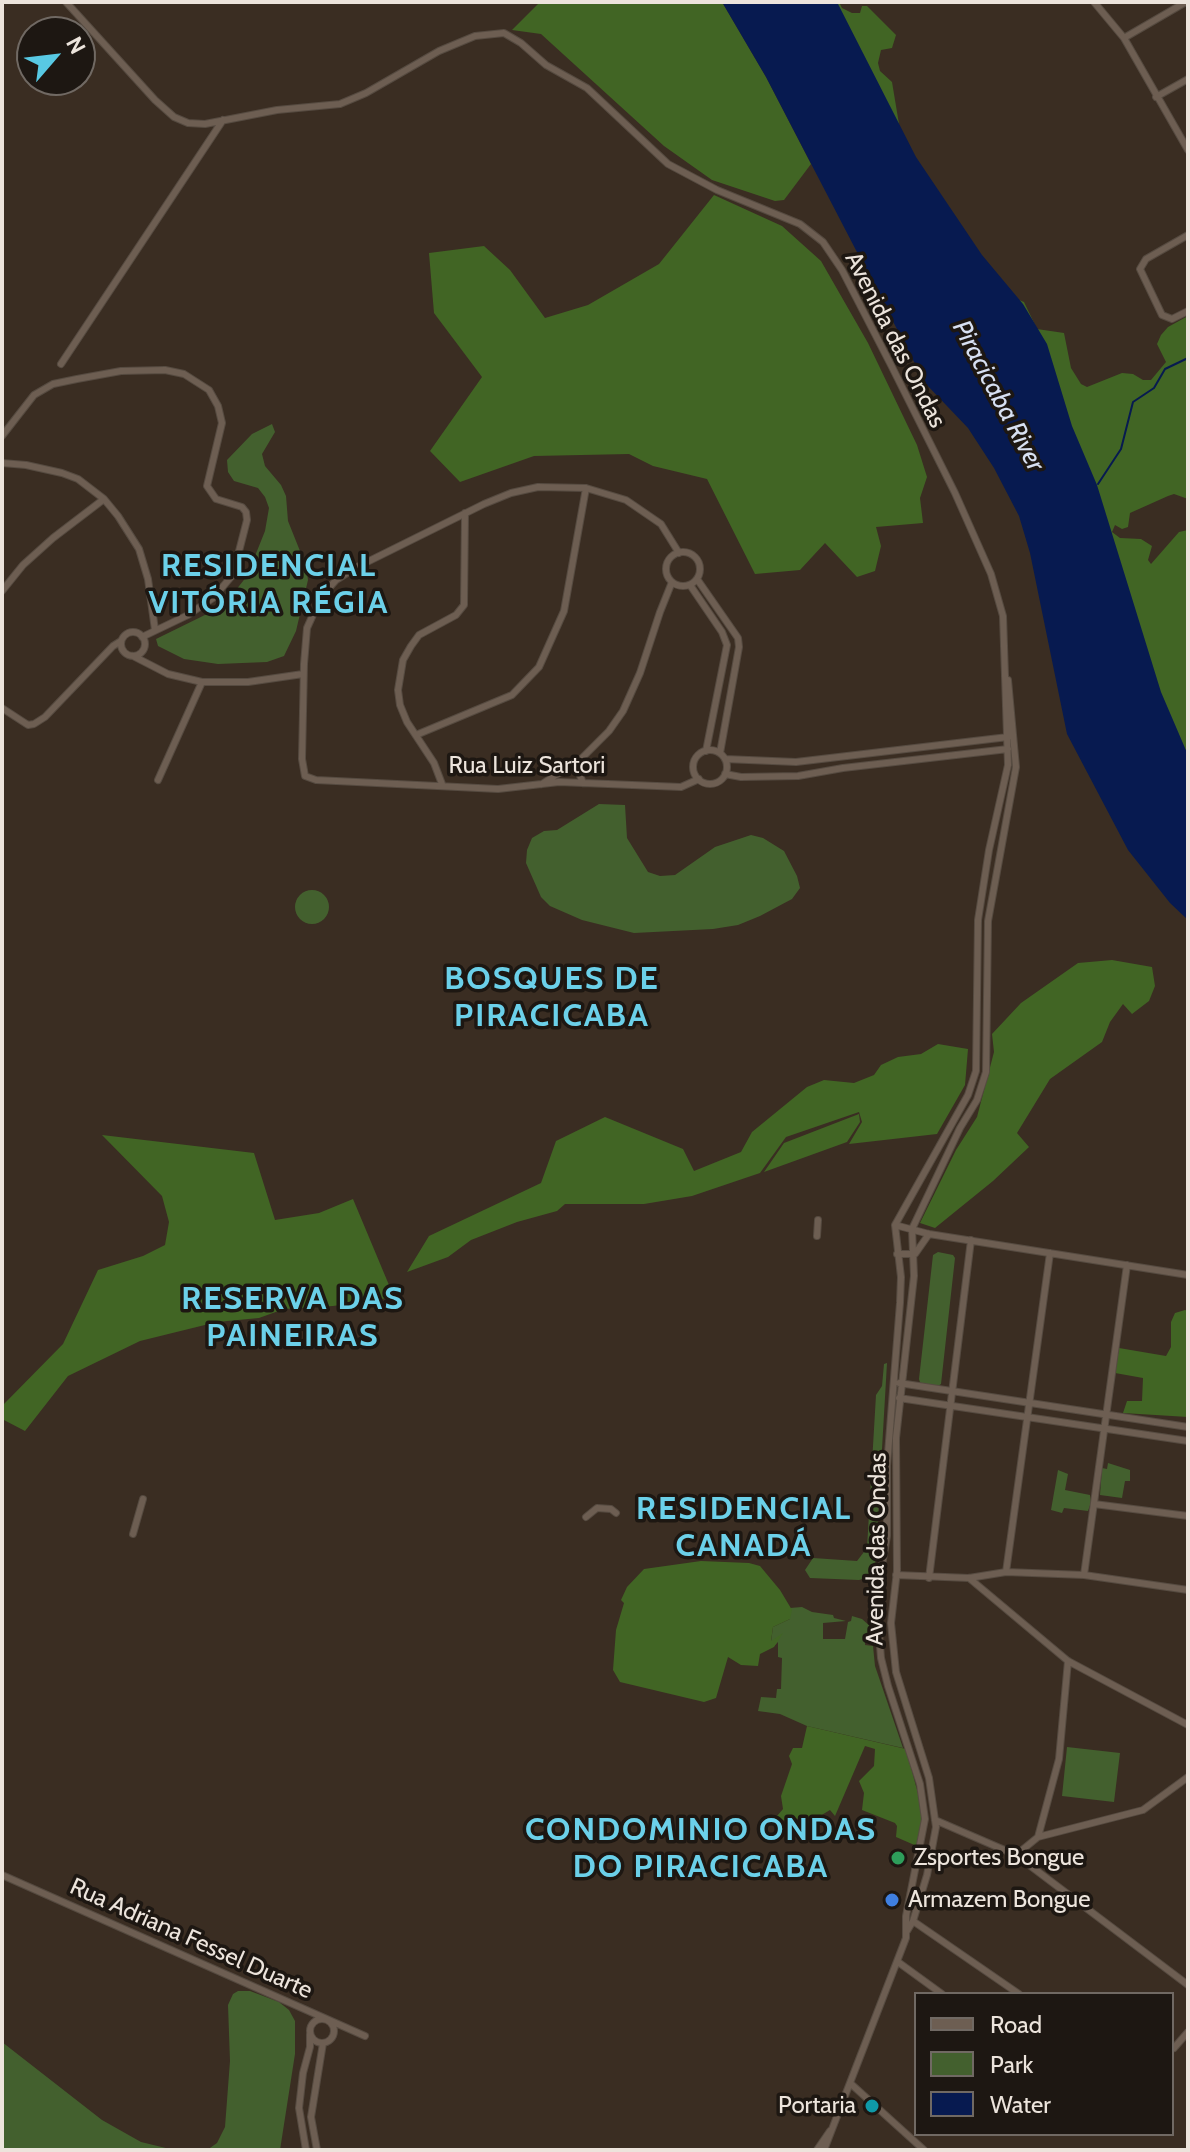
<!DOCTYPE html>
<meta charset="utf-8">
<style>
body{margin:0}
#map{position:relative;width:1190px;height:2152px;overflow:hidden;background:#3a2d22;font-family:Cabin,sans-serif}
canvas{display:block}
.frame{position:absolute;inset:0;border:4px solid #ece4dc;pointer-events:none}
.legend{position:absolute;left:914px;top:1992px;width:260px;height:144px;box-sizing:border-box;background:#1d1712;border:2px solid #706963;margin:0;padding:10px 14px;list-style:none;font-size:24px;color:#ece4dc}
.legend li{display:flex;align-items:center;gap:16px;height:40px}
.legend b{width:40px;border:2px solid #706963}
.north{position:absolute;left:16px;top:16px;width:80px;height:80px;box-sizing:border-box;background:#1d1712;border:2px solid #706963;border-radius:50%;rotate:62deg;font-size:22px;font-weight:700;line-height:32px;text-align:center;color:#ece4dc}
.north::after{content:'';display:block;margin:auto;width:28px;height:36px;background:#58c9e3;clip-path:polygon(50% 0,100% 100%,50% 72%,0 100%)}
</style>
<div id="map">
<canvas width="1190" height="2152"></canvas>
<div class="frame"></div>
<ul class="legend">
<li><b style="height:10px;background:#6d5e52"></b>Road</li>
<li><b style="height:22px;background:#43602e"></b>Park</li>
<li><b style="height:22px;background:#071a50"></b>Water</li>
</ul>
<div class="north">N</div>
</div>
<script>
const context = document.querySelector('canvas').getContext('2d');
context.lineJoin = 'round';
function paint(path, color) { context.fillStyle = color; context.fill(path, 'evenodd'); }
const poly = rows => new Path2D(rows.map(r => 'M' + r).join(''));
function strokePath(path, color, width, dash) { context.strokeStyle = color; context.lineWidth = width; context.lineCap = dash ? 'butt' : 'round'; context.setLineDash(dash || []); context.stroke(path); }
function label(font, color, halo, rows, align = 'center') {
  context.font = font + ' Cabin,sans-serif'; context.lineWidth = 7; context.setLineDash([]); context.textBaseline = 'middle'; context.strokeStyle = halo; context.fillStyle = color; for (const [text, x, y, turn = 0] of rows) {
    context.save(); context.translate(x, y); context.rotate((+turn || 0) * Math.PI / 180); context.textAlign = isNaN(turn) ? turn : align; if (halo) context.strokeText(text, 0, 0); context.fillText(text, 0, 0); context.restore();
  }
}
const green = poly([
 [272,424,275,432,262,454,265,466,281,485,286,496,288,521,306,566,308,580,296,631,284,656,267,662,218,664,184,659,158,646,156,639,213,611,232,595,247,576,265,531,269,508,265,497,258,488,234,481,228,472,227,460,252,434],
 [599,804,625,805,627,838,648,872,660,876,675,875,715,847,751,835,763,838,784,851,797,876,800,888,792,899,760,916,738,925,713,929,634,933,582,920,550,906,541,897,526,863,527,850,532,838,544,831,557,830],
 '295 907a17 17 0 1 1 34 0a17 17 0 1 1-34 0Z',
 [938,1252,953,1255,955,1258,941,1384,934,1389,921,1386,919,1379,933,1255],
 [887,1363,875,1569,866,1578,859,1580,810,1578,805,1570,813,1558,857,1561,867,1548,876,1395,882,1386,884,1364],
 [1108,1463,1130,1470,1130,1481,1125,1481,1122,1498,1100,1495,1102,1468,1107,1469],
 [1058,1470,1068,1474,1065,1490,1090,1495,1091,1502,1088,1511,1064,1508,1062,1513,1051,1510],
 [802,1607,812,1612,833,1615,834,1618,846,1621,823,1623,823,1639,845,1639,848,1622,851,1621,852,1616,862,1619,871,1627,874,1632,870,1635,871,1639,865,1638,865,1645,873,1646,875,1666,903,1748,807,1726,780,1714,758,1711,761,1697,776,1698,777,1689,781,1689,782,1658,778,1657,778,1642,773,1647,780,1636,771,1642,773,1627,790,1619,790,1608],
 [1067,1747,1120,1753,1114,1802,1062,1796],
 [238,1991,250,1991,279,2002,289,2010,295,2021,295,2054,280,2150,207,2150,217,2143,225,2127,230,2061,228,2005,233,1994],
 [2,2042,102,2120,141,2142,174,2150,2,2150]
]);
const forest = poly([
 [540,2,722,2,766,77,811,164,784,200,775,201,712,180,664,146,541,34,512,30],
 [820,2,839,2,842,8,852,13,860,13,862,6,867,6,896,35,892,48,881,50,878,63,880,71,892,82,900,130],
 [714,195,782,226,821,261,868,343,917,445,927,477,920,498,923,523,876,527,881,546,875,571,857,577,825,543,800,570,755,574,707,479,653,466,629,454,534,456,460,482,430,451,482,377,434,313,429,253,484,246,510,270,545,318,588,305,659,264],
 [1019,300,1024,302,1037,329,1064,333,1071,368,1081,384,1087,387,1122,373,1133,374,1143,380,1151,380,1166,362,1157,344,1161,335,1168,327,1188,316,1188,499,1174,494,1168,496,1130,513,1128,527,1122,529,1115,525,1112,532,1120,538,1141,539,1152,546,1148,560,1151,564,1179,532,1188,530,1188,794],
 [1112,960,1152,967,1155,986,1149,1001,1132,1014,1123,1004,1110,1022,1102,1042,1050,1079,1017,1133,1029,1147,993,1181,935,1228,920,1223,956,1150,977,1117,994,1052,992,1034,1021,1003,1078,963],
 [938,1044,968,1049,965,1085,937,1134,849,1144,862,1122,859,1112,786,1137,760,1173,692,1196,644,1204,565,1204,557,1211,517,1222,471,1240,448,1257,407,1272,429,1236,541,1183,556,1141,605,1117,683,1149,694,1171,741,1152,752,1132,807,1087,824,1080,854,1083,874,1075,881,1065,898,1057,921,1054],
 [859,1114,860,1122,847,1142,764,1172,784,1143],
 [102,1135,254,1153,275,1220,319,1213,353,1199,394,1297,333,1306,284,1309,259,1318,217,1322,140,1341,68,1376,25,1431,2,1419,2,1406,63,1344,98,1270,143,1256,165,1245,169,1222,162,1196],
 [1185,1310,1188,1311,1188,1417,1123,1413,1127,1401,1142,1401,1143,1378,1115,1373,1119,1348,1166,1356,1171,1347,1171,1322,1175,1313],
 [701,1561,749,1563,760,1566,780,1590,792,1610,790,1619,773,1627,771,1641,783,1633,774,1647,760,1654,758,1666,741,1665,728,1657,716,1698,704,1702,620,1682,613,1670,616,1630,624,1603,621,1600,627,1587,644,1569],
 [807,1726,906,1749,920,1801,922,1818,919,1847,896,1837,897,1826,895,1823,862,1810,864,1793,859,1781,874,1766,875,1749,865,1746,835,1816,830,1810,820,1816,814,1825,795,1818,788,1823,777,1816,783,1809,781,1796,792,1764,789,1756,793,1748,802,1748]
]);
const water = poly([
 [722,2,837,2,916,157,982,255,1023,304,1047,344,1072,426,1097,485,1161,692,1188,755,1188,920,1170,903,1128,850,1067,734,1030,553,1019,516,994,468,968,428,925,383,766,77]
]);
const stream = poly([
 [1098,484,1121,449,1133,402,1154,388,1165,369,1188,358]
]);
const street = poly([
 [66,2,155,100,174,117,188,123,205,124,277,110,340,104,366,93,439,51,475,36,504,33,521,43,546,65,587,88,668,164,717,190,800,224,823,242,842,270,891,365,955,493,991,574,1003,616,1008,765,989,850,978,920,976,1071,968,1095,895,1225,901,1277,900,1303,887,1466,887,1536,880,1577,878,1620,881,1658,888,1686,920,1784,925,1819,906,1916,906,1938,824,2150],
 [1094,2,1124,38,1188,150],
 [1124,38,1186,2],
 [1156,97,1188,79],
 [1188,235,1146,259,1140,269,1162,315,1172,319,1188,311],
 [61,364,223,120],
 [2,436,34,395,53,384,77,379,121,371,165,370,184,374,209,390,218,406,222,423,207,486,216,499,242,507,246,512,247,520,237,559,231,577,213,598,188,615,142,637],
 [2,463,26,465,62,473,78,479,104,499,118,516,139,549,148,579,155,630],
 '666 569a17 17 0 1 1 34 0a17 17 0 1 1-34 0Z',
 [679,553,661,524,626,500,586,488,538,487,511,493,484,504,355,568,336,580,321,597,307,628,304,664,302,759,305,776,316,780,498,789,559,782,681,787,699,779],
 [697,579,738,638,739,647,720,753],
 [690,585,722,632,727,645,706,751],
 [2,591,23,565,53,538,104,499],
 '121 644a12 12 0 1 1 24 0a12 12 0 1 1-24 0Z',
 [133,656,168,674,202,682,248,682,303,674],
 [2,708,28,725,34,724,45,717,113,646,121,641],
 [416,735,512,695,539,667,564,611,586,488],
 '693 767a17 17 0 1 1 34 0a17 17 0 1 1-34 0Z',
 [581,759,579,773,583,783],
 [725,759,796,762,1008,737],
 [725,774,741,777,798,776,843,768,1008,749],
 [158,780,202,682],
 [442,784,434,763,407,722,400,705,398,690,403,660,411,646,419,635,456,615,464,605,465,513],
 [542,784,581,759,609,731,623,711,640,673,660,612,672,582],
 [895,1225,929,1234,1188,1275],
 [817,1236,818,1220],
 [897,1254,915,1254,929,1234],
 [899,1383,1188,1427],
 [899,1398,1188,1441],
 [1094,1504,1188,1516],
 [586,1517,597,1508,611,1509,616,1513],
 [133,1534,143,1499],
 [1006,1572,1050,1253],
 [896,1575,969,1578,1006,1572,1084,1575,1188,1590],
 [1084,1575,1127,1265],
 [929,1578,971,1240],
 [969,1578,1068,1661,1188,1725],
 [935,1820,1016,1855,1188,1985],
 [1038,1837,1059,1759,1068,1661],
 [1016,1855,1038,1837,1143,1810,1188,1777],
 [2,1875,365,2036],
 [913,1921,1019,1994],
 [907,1931,913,1921,927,1875,936,1827,929,1778,896,1672,891,1623,897,1571,896,1438,914,1276,912,1229,960,1128,977,1100,986,1072,988,921,1016,767,1008,680],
 [898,1962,942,1994],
 '310 2031a12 12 0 1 1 24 0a12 12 0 1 1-24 0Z',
 [1174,2048,1188,2032],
 [850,2083,924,2150],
 [306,2150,299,2108,303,2073,310,2047,310,2034],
 [317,2150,311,2117,323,2043],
 [817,2150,830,2131]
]);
const markers = [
 [898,1858,8,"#2e9e5b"],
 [892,1900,8,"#3f7fe0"],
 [872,2106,8,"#0f9aa8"]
];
const streetNames = [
 ["Avenida das Ondas",895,340,63],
 ["Rua Luiz Sartori",527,766],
 ["Avenida das Ondas",877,1549,-89],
 ["Rua Adriana Fessel Duarte",191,1939,24]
];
const poiNames = [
 ["Zsportes Bongue",914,1858],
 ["Armazem Bongue",908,1900],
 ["Portaria",856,2106,"right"]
];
const waterNames = [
 ["Piracicaba River",998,396,62]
];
const districtNames = [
 ["RESIDENCIAL",269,567],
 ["VITÓRIA RÉGIA",269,604],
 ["BOSQUES DE",552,980],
 ["PIRACICABA",552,1017],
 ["RESERVA DAS",293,1300],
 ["PAINEIRAS",293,1337],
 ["RESIDENCIAL",744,1510],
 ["CANADÁ",744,1547],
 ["CONDOMINIO ONDAS",701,1831],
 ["DO PIRACICABA",701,1868]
];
paint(green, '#43602e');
paint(forest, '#416524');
paint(water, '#071a50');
strokePath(stream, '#071a50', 2);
strokePath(street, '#564b41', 8);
strokePath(street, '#6d5e52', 6);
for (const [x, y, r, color] of markers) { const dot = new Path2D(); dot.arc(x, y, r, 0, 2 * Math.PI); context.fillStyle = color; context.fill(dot); strokePath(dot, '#1d1712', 3); }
label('24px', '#ece4dc', '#1d1712', streetNames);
label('24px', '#ece4dc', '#1d1712', poiNames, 'left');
label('italic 26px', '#d7e0f2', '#1d1712', waterNames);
context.letterSpacing = '2px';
label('bold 32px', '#6bd0e9', '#1d1712', districtNames);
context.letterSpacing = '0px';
</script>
